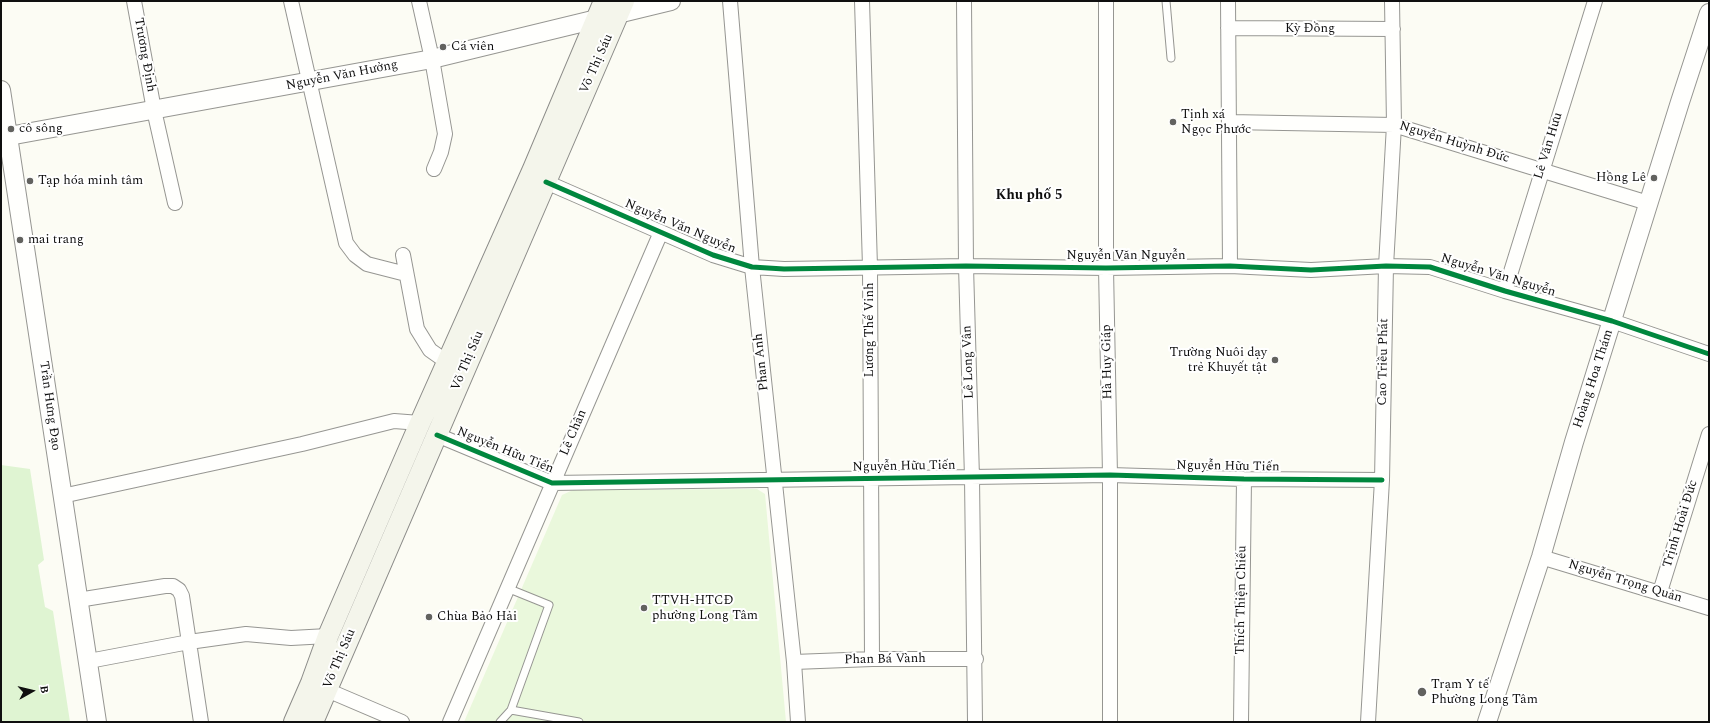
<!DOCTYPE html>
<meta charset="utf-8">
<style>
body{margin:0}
#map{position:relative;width:1710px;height:723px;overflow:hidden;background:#fcfcf4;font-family:Spectral,serif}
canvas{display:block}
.frame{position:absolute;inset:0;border:2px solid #0f0f0f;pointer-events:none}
.north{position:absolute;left:12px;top:671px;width:40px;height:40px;-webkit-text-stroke:3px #fff;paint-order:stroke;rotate:82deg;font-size:11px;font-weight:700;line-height:16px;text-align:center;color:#0f0f0f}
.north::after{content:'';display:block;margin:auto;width:14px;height:18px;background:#0f0f0f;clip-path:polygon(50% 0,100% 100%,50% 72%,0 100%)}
</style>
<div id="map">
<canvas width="1710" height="723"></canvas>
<div class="frame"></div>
<div class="north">B</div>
</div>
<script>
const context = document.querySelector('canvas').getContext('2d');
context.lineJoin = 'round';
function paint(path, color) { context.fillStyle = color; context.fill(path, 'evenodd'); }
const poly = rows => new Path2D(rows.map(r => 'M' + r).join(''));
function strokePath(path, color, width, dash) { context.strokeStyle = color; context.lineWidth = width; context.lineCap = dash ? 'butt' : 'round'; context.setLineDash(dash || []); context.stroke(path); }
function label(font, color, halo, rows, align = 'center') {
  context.font = font + ' Spectral,serif'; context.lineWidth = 4; context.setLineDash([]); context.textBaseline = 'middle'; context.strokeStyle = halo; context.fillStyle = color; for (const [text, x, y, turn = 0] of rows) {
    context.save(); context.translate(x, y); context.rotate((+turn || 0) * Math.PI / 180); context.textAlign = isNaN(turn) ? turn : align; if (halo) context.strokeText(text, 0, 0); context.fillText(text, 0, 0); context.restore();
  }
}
const green = poly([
 [1,465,30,469,44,560,38,565,45,607,53,611,70,722,1,722]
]);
const pitch = poly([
 [757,489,765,494,786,722,464,722,562,495,573,490]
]);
const service = poly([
 [1166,1,1171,58],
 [511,710,579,722],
 [500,722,511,710,549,605,507,588]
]);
const minor = poly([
 [134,1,154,110,175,203],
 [291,1,346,243,355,255,367,264,406,274],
 [419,1,432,59,445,134,441,152,434,169],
 [730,1,752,267,794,662,798,722],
 [862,1,870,267,872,659],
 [964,1,966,266,972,478,975,722],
 [1106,1,1106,268,1110,475,1110,722],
 [1228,1,1230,266],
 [1228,28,1393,29],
 [1229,122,1394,125,1648,203],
 [546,182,713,255,752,267,784,269,966,266,1106,268,1230,266,1311,270,1386,266,1430,267,1505,291,1612,321,1709,354],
 [403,255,417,329,430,350,447,362],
 [1505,291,1595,1],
 [437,435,552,483,1110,475,1244,479,1382,480],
 [62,496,302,444,394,421,420,423],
 [1541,557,1709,608],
 [1660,592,1709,434],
 [78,600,165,586,173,586,179,590,182,596,201,722],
 [89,661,189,642,246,634,291,638,328,636],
 [794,662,872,659,976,659],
 [327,690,402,722],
 [450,722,661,232],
 [1241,722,1244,479],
 [1368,722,1382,480,1386,266,1394,125,1392,1]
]);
const tertiary = poly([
 [1,90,97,722],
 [9,136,432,59,671,1],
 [1487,722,1541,557,1574,442,1680,102,1709,13]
]);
const secondary = poly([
 [294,722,311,683,328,636,420,423,533,169,604,1],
 [313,722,624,1]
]);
const cycleway = poly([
 [546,182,713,255,752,267,784,269,966,266,1106,268,1230,266,1311,270,1386,266,1430,267,1505,291,1612,321,1709,354],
 [437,435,552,483,1110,475,1244,479,1382,480]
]);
const markers = [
 [443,47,4,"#62625f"],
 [1173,122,4,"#62625f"],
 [11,129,4,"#62625f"],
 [1654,178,4,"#62625f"],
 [30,181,4,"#62625f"],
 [20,240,4,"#62625f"],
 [1275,360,4,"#62625f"],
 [644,608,4,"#62625f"],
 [429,617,4,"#62625f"],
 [1422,692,5,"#62625f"]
];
const streetNames = [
 ["Kỳ Đồng",1310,29],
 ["Trương Định",144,55,80],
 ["Võ Thị Sáu",597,64,-66],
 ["Nguyễn Văn Hưởng",342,76,-11],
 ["Nguyễn Huỳnh Đức",1454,143,17],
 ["Lê Văn Hưu",1549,146,-73],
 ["Nguyễn Văn Nguyễn",680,227,23],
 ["Nguyễn Văn Nguyễn",1126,256],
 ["Nguyễn Văn Nguyễn",1498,276,17],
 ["Lương Thế Vinh",870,330,-90],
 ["Võ Thị Sáu",468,361,-67],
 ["Phan Anh",762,362,-96],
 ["Lê Long Vân",969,362,-92],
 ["Hà Huy Giáp",1108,362,-91],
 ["Cao Triều Phát",1384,362,-89],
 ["Hoàng Hoa Thám",1594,379,-72],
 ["Trần Hưng Đạo",49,406,82],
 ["Lê Chân",574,433,-67],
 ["Nguyễn Hữu Tiến",505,451,22],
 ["Nguyễn Hữu Tiến",904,467,-1],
 ["Nguyễn Hữu Tiến",1228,467,1],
 ["Trịnh Hoài Đức",1681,524,-73],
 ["Nguyễn Trọng Quản",1625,582,17],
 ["Thích Thiện Chiếu",1242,600,-89],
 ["Võ Thị Sáu",340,659,-67],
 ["Phan Bá Vành",885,660,-1]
];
const poiNames = [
 ["Cá viên",451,47],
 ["Tịnh xá",1181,115],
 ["Ngọc Phước",1181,130],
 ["cô sông",19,129],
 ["Hồng Lê",1646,178,"right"],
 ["Tạp hóa minh tâm",38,181],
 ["mai trang",28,240],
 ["Trường Nuôi dạy",1267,353,"right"],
 ["trẻ Khuyết tật",1267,368,"right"],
 ["TTVH-HTCĐ",652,601],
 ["phường Long Tâm",652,616],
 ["Chùa Bảo Hải",437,617],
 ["Trạm Y tế",1431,685],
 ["Phường Long Tâm",1431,700]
];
const neighbourhoodNames = [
 ["Khu phố 5",1029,196]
];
paint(green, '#dff4d2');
paint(pitch, '#eaf8dc');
strokePath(service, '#969692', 9);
strokePath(minor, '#969692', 16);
strokePath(tertiary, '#969692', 20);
strokePath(secondary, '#8c8c89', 22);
strokePath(service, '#fffffd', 7);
strokePath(minor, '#fffffd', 14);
strokePath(tertiary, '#fffffd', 18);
strokePath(secondary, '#f4f5eb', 20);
strokePath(cycleway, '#00873e', 5);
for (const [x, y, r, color] of markers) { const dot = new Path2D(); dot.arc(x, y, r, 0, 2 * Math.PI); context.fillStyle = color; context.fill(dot); strokePath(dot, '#fff', 1.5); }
label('13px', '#0f0f0f', '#fff', streetNames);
label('13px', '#0f0f0f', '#fff', poiNames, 'left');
label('bold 14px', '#0f0f0f', '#fff', neighbourhoodNames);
</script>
